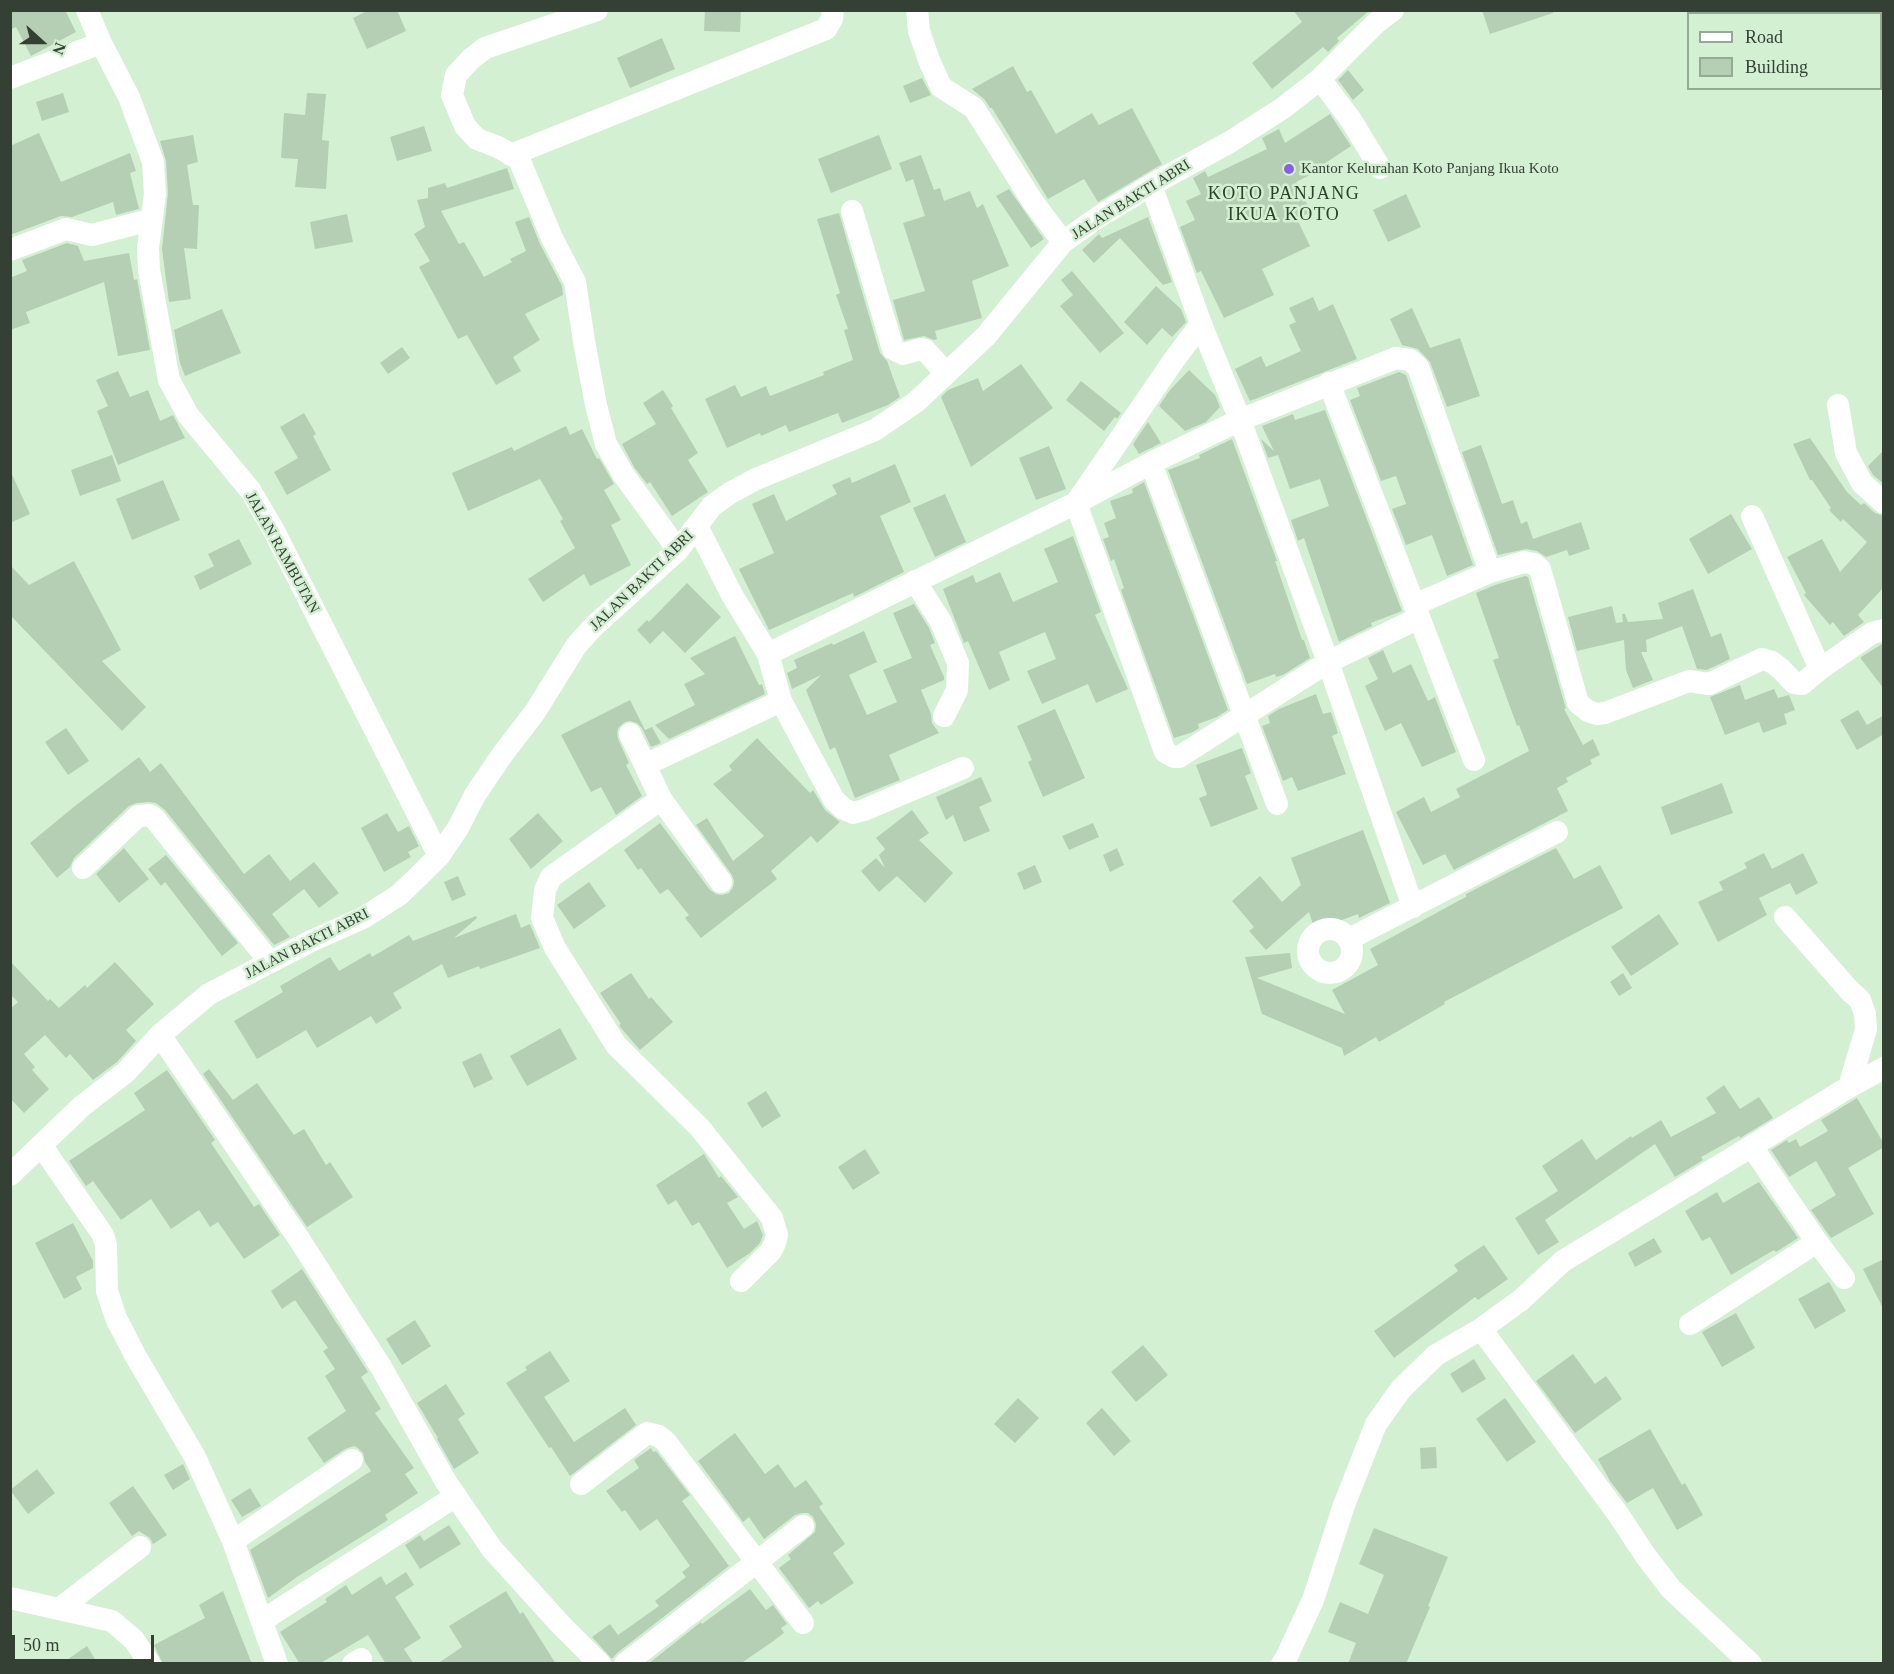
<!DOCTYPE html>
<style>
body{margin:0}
#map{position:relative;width:1894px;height:1674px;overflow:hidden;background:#d4f0d3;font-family:Georgia,serif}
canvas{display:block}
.frame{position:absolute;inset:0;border:12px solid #354035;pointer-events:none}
.legend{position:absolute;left:1687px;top:12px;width:195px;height:78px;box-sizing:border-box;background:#d4f0d3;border:2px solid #94aa94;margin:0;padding:8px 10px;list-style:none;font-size:18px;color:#354035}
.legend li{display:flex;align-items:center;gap:12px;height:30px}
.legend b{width:30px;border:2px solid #94aa94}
.north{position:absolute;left:12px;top:12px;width:60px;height:60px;-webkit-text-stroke:4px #d4f0d3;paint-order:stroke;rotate:111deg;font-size:16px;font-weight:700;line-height:24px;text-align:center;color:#354035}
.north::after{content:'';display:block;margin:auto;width:21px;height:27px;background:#354035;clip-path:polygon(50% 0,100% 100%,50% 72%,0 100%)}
.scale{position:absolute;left:12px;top:1635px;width:142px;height:27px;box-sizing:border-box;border:3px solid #354035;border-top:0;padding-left:8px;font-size:18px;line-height:21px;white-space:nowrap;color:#354035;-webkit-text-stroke:4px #d4f0d3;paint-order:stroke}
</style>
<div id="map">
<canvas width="1894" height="1674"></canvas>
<div class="frame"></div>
<ul class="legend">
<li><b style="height:8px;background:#fff"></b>Road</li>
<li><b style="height:16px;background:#b4cfb4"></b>Building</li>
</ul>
<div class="north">N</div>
<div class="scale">50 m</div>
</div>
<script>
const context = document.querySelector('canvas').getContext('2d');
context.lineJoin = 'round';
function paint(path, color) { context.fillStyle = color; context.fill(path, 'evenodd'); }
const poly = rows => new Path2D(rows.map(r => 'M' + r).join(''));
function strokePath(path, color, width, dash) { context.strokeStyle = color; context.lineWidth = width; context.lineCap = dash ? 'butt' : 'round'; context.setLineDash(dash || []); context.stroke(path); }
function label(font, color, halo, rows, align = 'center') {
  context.font = font + ' Georgia,serif'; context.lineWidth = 5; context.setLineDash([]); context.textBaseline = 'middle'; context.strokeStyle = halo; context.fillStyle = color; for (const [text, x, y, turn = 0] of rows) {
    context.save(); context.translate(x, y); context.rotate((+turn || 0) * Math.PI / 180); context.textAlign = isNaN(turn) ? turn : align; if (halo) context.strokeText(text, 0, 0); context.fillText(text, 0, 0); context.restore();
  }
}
const building = poly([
 [10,10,65,10,76,32,31,56,16,27,10,30],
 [369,10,397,10,406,31,367,49,353,18],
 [705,10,741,10,740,32,704,31],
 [1293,10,1370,10,1337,38,1339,41,1328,52,1323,47,1272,89,1252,63,1302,22],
 [1482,10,1553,10,1553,13,1490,34],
 [662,38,675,69,630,88,617,58],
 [1013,66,1027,92,1031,90,1056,134,1092,113,1099,125,1132,108,1162,164,1098,202,1084,179,1048,199,992,108,990,108,985,100,972,89],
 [1348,70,1364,90,1353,100,1338,80],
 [922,78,931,95,910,103,903,86],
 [63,93,69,112,42,121,36,102],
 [307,93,326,94,322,140,329,141,326,189,295,187,298,159,281,158,284,113,305,115],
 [1330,114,1351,146,1309,174,1310,175,1296,182,1311,212,1297,219,1310,246,1262,269,1274,295,1224,318,1201,271,1197,273,1180,227,1195,220,1186,201,1201,194,1193,178,1205,171,1208,177,1267,149,1262,138,1279,129,1285,143],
 [424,126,432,151,397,161,390,137],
 [39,133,61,182,130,153,136,171,130,173,139,209,116,215,113,202,72,217,61,216,10,235,10,146],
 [193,135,198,162,187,165,193,205,199,205,197,249,184,248,191,299,169,302,162,249,168,193,166,161,160,141],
 [879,135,892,169,831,193,818,159],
 [921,155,934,190,940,188,944,201,970,191,977,208,983,204,1009,266,972,281,982,318,935,331,937,339,934,340,924,336,904,340,893,300,925,291,903,223,925,216,913,179,906,182,899,163],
 [507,168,514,189,441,211,459,244,464,242,484,277,512,262,510,259,526,251,515,222,529,217,540,244,562,286,563,295,525,314,540,340,513,357,521,371,496,385,467,335,458,339,419,267,430,261,414,234,425,227,417,200,428,198,428,188,445,183,447,188],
 [1009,189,1044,239,1031,248,996,196],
 [1406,194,1421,227,1388,242,1373,210],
 [839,213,880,353,887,361,900,397,888,405,842,423,838,413,789,432,786,425,761,436,760,433,727,448,705,399,735,385,741,397,766,386,770,396,824,375,823,372,853,360,844,330,848,329,836,295,840,293,817,219],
 [347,214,353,242,315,249,310,222],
 [1148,217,1172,282,1163,285,1120,238,1094,263,1082,250,1099,234,1102,238],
 [67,243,78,246,84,261,129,253,134,280,137,279,150,350,118,356,104,282,26,312,30,323,10,330,10,275,12,277,27,271,22,260],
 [1072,271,1124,333,1100,353,1060,306,1073,295,1061,280],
 [1156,286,1181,309,1186,322,1172,337,1162,328,1147,345,1124,322],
 [1313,297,1319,311,1333,304,1357,359,1250,401,1235,369,1261,356,1266,367,1301,351,1289,325,1296,322,1289,308],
 [1412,308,1430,348,1460,338,1480,396,1447,407,1430,362,1418,349,1402,345,1390,319],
 [222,309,241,353,185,376,180,363,174,330],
 [402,347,410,358,388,374,380,363],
 [1021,364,1053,408,971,467,941,397,948,390,978,378,983,391],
 [1189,370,1215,395,1220,407,1206,422,1185,431,1159,406,1170,390],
 [118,371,130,397,148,390,160,421,173,415,185,438,118,465,97,411,108,406,96,380],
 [1399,372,1406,375,1473,565,1447,576,1432,535,1406,545,1392,509,1406,504,1396,476,1381,481,1350,400,1360,396,1357,388],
 [1081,381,1121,413,1117,419,1115,417,1104,431,1066,400],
 [663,390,673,406,671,408,698,453,688,460,708,492,672,516,650,482,647,484,634,467,622,444,656,424,643,403],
 [1325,410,1402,611,1371,623,1372,626,1339,642,1304,538,1298,541,1291,520,1329,506,1320,479,1290,489,1278,455,1268,458,1261,439,1274,451,1262,426,1293,414,1295,420],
 [304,413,316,434,313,436,331,470,287,495,274,472,298,458,280,427],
 [1148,422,1161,443,1139,454,1133,444],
 [566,426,570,435,582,429,597,459,599,458,614,484,604,490,621,520,611,525,631,565,590,586,584,574,543,602,528,579,575,548,560,521,563,519,540,479,468,511,452,473,512,447,514,451],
 [1810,438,1847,492,1861,505,1864,503,1875,513,1884,516,1884,587,1858,615,1864,622,1844,636,1833,622,1830,625,1804,595,1806,593,1787,557,1822,539,1840,572,1867,542,1843,519,1841,522,1829,510,1831,508,1812,480,1810,480,1793,444],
 [1232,439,1277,561,1275,561,1302,640,1304,640,1310,658,1283,675,1276,677,1275,674,1247,684,1168,470,1200,458,1199,455],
 [1481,445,1502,504,1513,500,1521,524,1527,521,1533,539,1581,522,1590,549,1569,556,1567,550,1546,557,1537,551,1526,549,1498,555,1462,452],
 [1049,446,1066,489,1036,500,1019,458],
 [1884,450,1884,484,1873,475,1868,466],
 [112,455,121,481,80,496,71,470],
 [895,464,911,502,880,516,904,572,854,597,853,593,769,630,739,569,774,553,752,504,774,494,786,521,837,494,832,485,850,477,852,483],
 [10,470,30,514,10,523],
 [163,480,180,520,132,540,116,499],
 [1144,482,1228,710,1217,717,1198,724,1199,728,1193,732,1174,738,1121,590,1124,588,1114,559,1111,561,1103,539,1109,537,1104,523,1116,518,1110,501,1133,493,1132,489],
 [945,494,966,542,935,557,913,508],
 [1731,514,1752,549,1708,574,1689,539],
 [1073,536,1101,612,1095,615,1128,689,1096,703,1088,684,1042,704,1027,671,1056,659,1045,632,999,652,1010,680,989,690,968,641,964,643,943,589,973,575,976,583,1000,572,1013,602,1058,582,1044,549],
 [239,539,252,564,200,590,194,576,214,566,208,554],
 [74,561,121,650,102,661,146,707,122,731,10,615,10,565,29,585],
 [1525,576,1528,577,1566,709,1564,709,1583,745,1593,739,1600,755,1590,760,1592,764,1566,778,1568,782,1557,788,1568,811,1454,870,1445,854,1423,865,1396,812,1424,797,1431,812,1460,797,1456,789,1529,751,1519,725,1517,726,1493,660,1499,658,1476,593,1495,585],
 [687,583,721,617,685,653,663,631,650,644,637,630,647,620,649,622],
 [1693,589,1711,637,1721,633,1730,659,1707,670,1697,669,1682,626,1646,640,1647,652,1641,652,1653,680,1633,688,1626,670,1624,640,1577,651,1568,617,1612,606,1616,623,1623,622,1622,614,1625,614,1628,622,1663,619,1658,603],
 [914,604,929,628,935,643,930,645,944,677,944,680,921,690,931,714,932,723,939,733,889,755,900,780,855,798,835,747,830,750,806,690,821,675,792,689,787,673,797,668,794,660,832,643,833,645,864,631,877,662,849,675,867,715,897,702,883,670,912,658,893,613],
 [735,636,759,685,762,684,765,694,669,739,655,725,695,705,684,684,705,674,690,658],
 [1882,644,1884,647,1884,689,1861,659,1861,657],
 [1383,650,1393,673,1411,664,1428,701,1435,697,1456,752,1422,767,1401,723,1385,731,1365,686,1378,679,1368,658],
 [1740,685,1745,700,1774,689,1778,698,1789,695,1795,710,1784,714,1787,724,1763,733,1759,722,1725,735,1710,697],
 [1316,694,1323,714,1331,712,1338,733,1332,736,1346,774,1298,791,1292,777,1283,781,1262,726,1270,723,1268,716,1279,709],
 [630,700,645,730,652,727,661,743,651,747,642,728,637,723,630,721,625,722,619,727,617,732,618,739,629,763,626,765,642,796,616,815,601,787,591,792,561,735],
 [1055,709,1085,778,1043,797,1028,762,1032,760,1017,726],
 [1858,710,1867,725,1884,715,1884,734,1857,750,1840,720],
 [66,728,89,761,68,775,45,742],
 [757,738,810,793,813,790,825,810,840,822,817,843,811,836,771,871,777,879,701,938,685,918,689,915,668,889,660,894,641,868,638,870,624,850,660,823,710,890,716,894,722,895,729,893,733,887,734,881,732,875,696,825,707,818,733,861,764,836,713,784,732,770,729,766],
 [1242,748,1251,773,1245,776,1258,809,1211,827,1199,798,1207,795,1196,765],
 [139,757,150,772,161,763,244,874,269,854,290,881,314,862,339,893,319,908,304,889,272,914,290,937,274,945,165,810,156,803,148,802,137,803,129,806,74,858,70,867,57,878,30,843,75,806],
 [981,777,992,801,979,807,990,831,964,842,953,815,946,820,936,797],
 [1722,783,1733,813,1671,835,1661,807],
 [912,810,929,833,919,840,953,873,925,903,897,876,879,892,861,871,876,858,885,868,879,855,885,849,876,838],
 [387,813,398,832,409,826,419,846,408,852,411,857,384,872,361,828],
 [538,813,563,841,531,869,509,839],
 [1093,823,1099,837,1069,850,1062,836],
 [1363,830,1390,903,1359,918,1358,914,1315,930,1309,912,1266,950,1249,931,1254,927,1232,901,1260,876,1282,902,1301,885,1291,858],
 [124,848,149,879,119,903,96,874],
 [1117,848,1124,865,1110,872,1103,855],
 [1556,848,1574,879,1600,865,1623,908,1444,1002,1445,1004,1379,1042,1376,1037,1344,1056,1342,1048,1262,1014,1245,957,1290,953,1292,968,1257,978,1345,1014,1332,990,1378,965,1370,949,1462,899,1466,897,1466,894],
 [1764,853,1772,869,1803,853,1818,883,1796,895,1790,883,1759,898,1767,915,1718,942,1698,902,1723,890,1719,882,1747,868,1744,863],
 [166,855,238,943,222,956,165,882,161,886,148,869],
 [1035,865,1042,882,1024,890,1017,873],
 [458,876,466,895,452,901,444,882],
 [589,882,606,906,574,929,557,905],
 [516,914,521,928,530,924,540,948,480,969,479,966,448,978,442,964,393,993,402,1008,376,1024,371,1016,317,1048,306,1030,257,1059,234,1021,283,992,280,986,330,957,339,971,370,953,372,957,409,935,413,941,476,916,477,918,454,938],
 [1659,914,1679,944,1631,976,1611,947],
 [10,961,48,1001,50,999,59,1008,85,985,87,988,115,962,154,1004,126,1030,136,1041,117,1062,93,1080,70,1054,66,1058,45,1035,24,1054,35,1067,32,1070,49,1089,24,1113,10,1098,10,1009,18,1002,10,994],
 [631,973,649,999,651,997,673,1022,640,1050,621,1028,619,1025,621,1024,600,993],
 [1623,973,1632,988,1619,996,1610,982],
 [560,1028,577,1059,527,1086,510,1056],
 [481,1053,493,1079,474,1088,462,1062],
 [209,1069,233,1100,257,1083,294,1135,304,1129,326,1165,330,1162,353,1197,307,1227,203,1074],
 [167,1070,215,1140,211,1143,254,1207,259,1204,280,1235,244,1259,218,1222,210,1227,199,1210,171,1229,151,1199,121,1220,93,1181,86,1186,69,1161,145,1110,134,1093],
 [1724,1085,1740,1109,1759,1097,1773,1118,1740,1138,1739,1136,1701,1157,1703,1160,1675,1177,1655,1144,1545,1220,1559,1242,1538,1255,1515,1218,1558,1191,1542,1166,1582,1139,1596,1160,1631,1136,1632,1138,1661,1120,1671,1137,1716,1113,1706,1098],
 [766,1091,781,1116,762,1128,747,1103],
 [1857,1098,1884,1144,1884,1147,1848,1168,1874,1214,1831,1238,1811,1210,1836,1195,1816,1161,1789,1177,1771,1150,1787,1140,1789,1143,1796,1139,1800,1147,1828,1131,1821,1120],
 [865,1149,880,1173,853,1190,838,1167],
 [704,1154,719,1178,721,1176,738,1197,727,1203,744,1229,757,1221,763,1235,760,1243,750,1253,727,1268,699,1222,692,1226,676,1200,668,1205,656,1185],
 [1759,1182,1798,1238,1776,1252,1774,1250,1731,1275,1710,1237,1702,1241,1685,1211,1717,1192,1723,1203],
 [73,1223,93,1261,93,1268,76,1277,82,1289,64,1299,35,1243],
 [1654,1238,1662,1252,1635,1267,1628,1253],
 [1484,1245,1508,1279,1478,1300,1475,1297,1394,1358,1374,1331,1458,1271,1454,1265],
 [1884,1259,1884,1310,1863,1269],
 [302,1269,368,1372,361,1377,381,1409,375,1413,414,1468,405,1474,418,1493,385,1515,388,1520,297,1577,268,1598,250,1550,371,1471,365,1462,363,1453,358,1448,354,1446,345,1449,324,1463,307,1438,346,1411,325,1376,335,1369,323,1351,328,1348,295,1300,282,1309,271,1291],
 [1829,1282,1846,1311,1815,1329,1798,1299],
 [1736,1313,1755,1348,1722,1367,1702,1332],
 [415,1320,431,1346,402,1365,386,1339],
 [1143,1345,1168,1375,1136,1402,1111,1372],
 [550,1351,570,1381,544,1397,574,1442,625,1408,636,1425,570,1476,551,1447,549,1448,506,1383,527,1370,525,1367],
 [1573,1354,1595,1384,1606,1376,1622,1399,1575,1433,1536,1381],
 [1474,1359,1486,1379,1462,1393,1450,1374],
 [446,1384,465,1414,458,1419,479,1453,454,1469,437,1439,438,1438,417,1403],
 [1018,1398,1039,1418,1015,1443,994,1424],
 [1505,1398,1536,1442,1507,1462,1476,1419],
 [1102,1408,1131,1441,1114,1456,1086,1423],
 [1650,1429,1682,1485,1685,1483,1703,1515,1677,1530,1653,1488,1627,1503,1610,1481,1598,1459],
 [735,1433,765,1474,778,1464,795,1488,806,1480,823,1504,819,1507,845,1544,833,1553,854,1583,821,1605,818,1601,809,1608,779,1568,791,1559,788,1555,815,1532,816,1524,813,1517,808,1513,802,1513,795,1515,764,1539,749,1517,743,1522,698,1461],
 [1436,1447,1437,1468,1421,1469,1420,1448],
 [651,1448,653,1452,656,1451,690,1495,682,1501,729,1566,617,1653,612,1659,592,1637,610,1624,618,1635,659,1606,655,1601,686,1577,682,1572,690,1566,657,1519,640,1531,625,1510,622,1512,606,1491,639,1468,634,1460],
 [183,1464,190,1479,173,1490,164,1475],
 [37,1469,55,1493,28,1514,10,1490],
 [133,1486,167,1535,153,1544,150,1538,139,1531,132,1536,109,1503],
 [250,1488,261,1506,242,1517,231,1500],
 [449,1525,461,1544,420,1569,405,1545,420,1535,424,1541],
 [1374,1528,1448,1557,1428,1606,1430,1607,1406,1664,1348,1664,1356,1643,1328,1632,1340,1602,1368,1614,1384,1575,1359,1564],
 [406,1572,414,1585,395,1597,421,1638,404,1649,414,1664,386,1664,368,1635,319,1664,300,1664,280,1632,327,1602,325,1599,346,1585,352,1595,381,1576,386,1585],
 [750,1589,766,1610,773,1605,787,1624,781,1628,784,1633,772,1642,740,1664,648,1664,701,1622,702,1624],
 [223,1591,252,1664,163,1664,154,1645,205,1618,199,1605],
 [506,1591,520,1614,523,1612,556,1664,437,1664,462,1647,449,1626],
 [87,1646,98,1664,61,1664]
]);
const minor = poly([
 [87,10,101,43,129,97,153,162,155,194,148,248,149,270,169,380,188,415,250,490,273,529,439,856],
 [597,10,485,48,471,59,456,75,452,95,465,126,477,139,498,147,519,159,552,238,575,282,584,341,596,405,606,444,623,474,678,550],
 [917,10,919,31,929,60,941,87,974,108,1033,202,1063,242],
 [10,78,101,43],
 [1320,79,1351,120,1380,168],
 [511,155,826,29,832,19,833,10],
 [1151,185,1201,324,1240,420,1328,662,1413,907],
 [852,211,893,349,903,354,921,349,925,350,946,373],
 [10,250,66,229,92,235,150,220],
 [1201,324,1176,357,1076,503,1165,752,1174,757,1179,757,1328,662,1419,618],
 [1329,383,1474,760],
 [1838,405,1846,453,1862,483,1884,503],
 [1151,463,1277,804],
 [1752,516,1820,669],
 [697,526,732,595,768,654,781,701,834,800,844,809,853,813,864,810,963,768],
 [915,581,941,622,958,663,957,690,944,716],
 [1414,605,1490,572],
 [768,654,1076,503,1151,463,1240,420,1396,358,1410,360,1418,367,1490,572,1524,562,1534,564,1540,569,1578,703,1588,711,1597,714,1605,713,1689,681,1709,684,1762,659,1772,662,1781,669,1794,683,1802,684,1820,669,1872,633,1884,630],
 [630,734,645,765,781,701],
 [645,765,661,799,721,882],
 [661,799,551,877,545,890,542,918,555,948,616,1045,700,1128,772,1218,777,1235,775,1243,771,1251,741,1281],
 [83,868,138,816,149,815,154,818,270,962],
 [1785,917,1849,990,1860,1000,1865,1014,1866,1029,1849,1087],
 '1308 951a22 22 0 1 1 44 0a22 22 0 1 1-44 0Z',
 [1349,939,1557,832],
 [160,1035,299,1239,381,1367,446,1482,492,1549,561,1625,600,1664],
 [41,1145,103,1235,106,1245,107,1291,116,1318,135,1355,195,1457,233,1541,277,1664],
 [1752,1147,1817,1242,1844,1278],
 [10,1175,82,1106,126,1072,160,1035,209,994,311,941,363,918,399,895,420,875,439,856,458,828,475,795,502,755,535,712,576,646,593,627,678,550,712,506,730,493,756,479,875,430,916,402,986,336,1063,242,1100,216,1160,180,1230,142,1283,108,1320,79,1376,23,1393,10],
 [1690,1324,1817,1242],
 [1481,1329,1618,1514,1645,1555,1671,1589,1751,1664],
 [581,1484,647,1433,659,1436,666,1442,803,1623],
 [233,1541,352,1460],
 [10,1598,112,1621,134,1640,150,1664],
 [59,1609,140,1547],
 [263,1620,456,1496],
 [353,1664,361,1659],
 [625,1664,803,1526],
 [1282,1664,1287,1656,1313,1600,1344,1505,1376,1424,1401,1389,1436,1355,1481,1329,1521,1300,1563,1261,1849,1087,1884,1068]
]);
const markers = [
 [1289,169,6,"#8862dd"]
];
const poiNames = [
 ["Kantor Kelurahan Koto Panjang Ikua Koto",1301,169]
];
const streetNames = [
 ["JALAN BAKTI ABRI",1131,200,-32],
 ["JALAN RAMBUTAN",282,553,61],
 ["JALAN BAKTI ABRI",642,581,-44],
 ["JALAN BAKTI ABRI",307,944,-27]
];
const quarterNames = [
 ["KOTO PANJANG",1284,194],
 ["IKUA KOTO",1284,215]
];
paint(building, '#b4cfb4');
strokePath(minor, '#fff', 22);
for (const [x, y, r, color] of markers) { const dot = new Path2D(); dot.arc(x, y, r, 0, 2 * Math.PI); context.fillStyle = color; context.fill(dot); strokePath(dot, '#d4f0d3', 2); }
label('15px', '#354035', '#d4f0d3', poiNames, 'left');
label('15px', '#354035', '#d4f0d3', streetNames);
context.letterSpacing = '1.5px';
label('18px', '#2a412a', '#d4f0d3', quarterNames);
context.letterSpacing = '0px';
</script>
